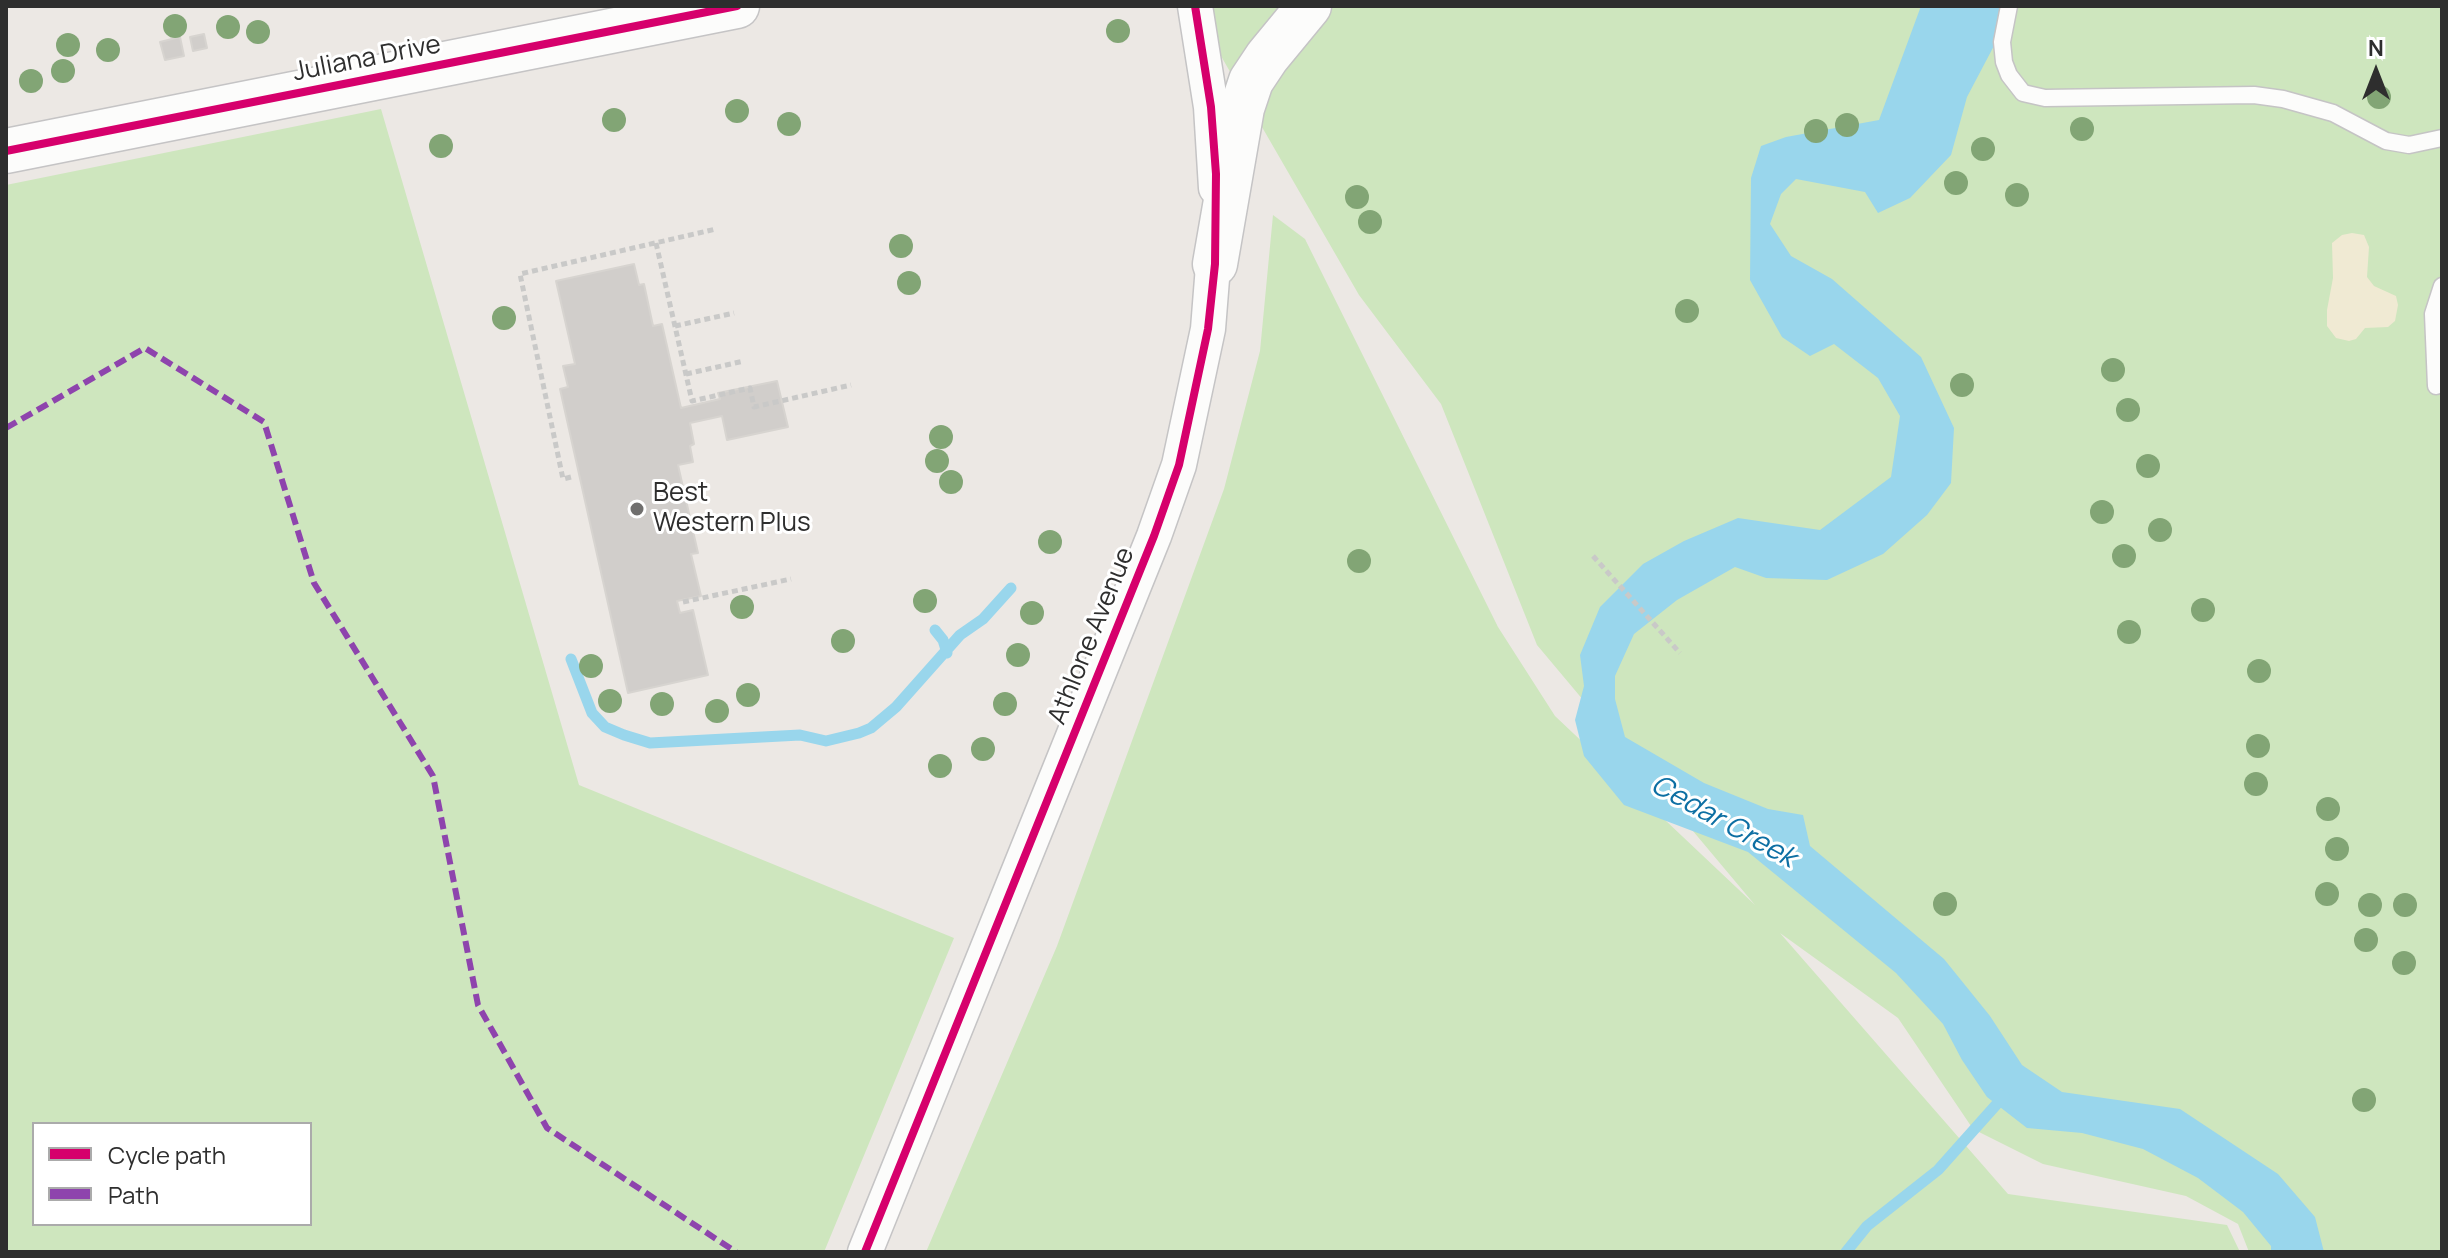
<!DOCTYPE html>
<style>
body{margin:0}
#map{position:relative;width:2448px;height:1258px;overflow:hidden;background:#ece8e4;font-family:Manrope,sans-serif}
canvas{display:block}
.frame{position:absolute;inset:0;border:8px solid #2e2e2e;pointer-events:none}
.legend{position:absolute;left:32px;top:1122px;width:280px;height:104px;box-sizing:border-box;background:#fff;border:2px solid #ababab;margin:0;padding:10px 14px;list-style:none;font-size:24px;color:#2e2e2e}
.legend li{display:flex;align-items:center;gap:16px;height:40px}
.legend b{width:40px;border:2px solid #ababab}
.north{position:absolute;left:2336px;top:32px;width:80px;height:80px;-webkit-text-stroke:6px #fff;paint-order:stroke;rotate:0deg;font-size:22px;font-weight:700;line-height:32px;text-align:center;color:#2e2e2e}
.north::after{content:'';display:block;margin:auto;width:28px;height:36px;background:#2e2e2e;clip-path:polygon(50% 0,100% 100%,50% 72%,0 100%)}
</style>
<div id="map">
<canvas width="2448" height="1258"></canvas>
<div class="frame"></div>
<ul class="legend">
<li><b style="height:10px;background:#d6006c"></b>Cycle path</li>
<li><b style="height:10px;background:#8e44ad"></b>Path</li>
</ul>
<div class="north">N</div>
</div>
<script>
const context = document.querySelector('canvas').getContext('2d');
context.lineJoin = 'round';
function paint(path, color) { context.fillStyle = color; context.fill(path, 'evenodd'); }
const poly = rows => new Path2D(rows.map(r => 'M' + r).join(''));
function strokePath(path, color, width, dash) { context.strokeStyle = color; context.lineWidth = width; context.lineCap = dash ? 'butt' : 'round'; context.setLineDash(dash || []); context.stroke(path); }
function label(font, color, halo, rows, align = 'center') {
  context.font = font + ' Manrope,sans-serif'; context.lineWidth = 6; context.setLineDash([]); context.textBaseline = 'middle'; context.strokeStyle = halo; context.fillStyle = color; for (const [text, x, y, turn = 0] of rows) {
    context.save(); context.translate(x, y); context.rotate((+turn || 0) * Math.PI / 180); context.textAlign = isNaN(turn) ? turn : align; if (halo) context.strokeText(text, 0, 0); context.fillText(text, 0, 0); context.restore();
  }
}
const green = poly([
 [1201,6,2442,6,2442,1252,2249,1252,2238,1224,2186,1196,2043,1164,1973,1129,1898,1018,1780,933,2008,1194,2227,1225,2240,1252,926,1252,1057,946,1224,489,1260,351,1273,215,1305,239,1498,627,1555,716,1755,905,1537,645,1441,404,1359,295,1210,37],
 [381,109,579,785,954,938,824,1252,6,1252,6,185],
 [310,1124,310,1224,34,1224,34,1124]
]);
const sand = poly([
 [2352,233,2364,235,2369,247,2367,277,2374,286,2396,296,2398,305,2395,321,2388,327,2365,328,2356,339,2349,341,2336,338,2327,326,2327,310,2333,278,2332,243,2342,235]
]);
const water = poly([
 [1921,6,2009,6,2006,23,1967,97,1951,155,1910,198,1878,213,1865,192,1796,179,1781,194,1770,224,1791,256,1832,279,1921,357,1954,428,1951,483,1927,515,1883,554,1827,580,1766,578,1735,567,1677,600,1634,634,1615,676,1615,699,1625,737,1704,783,1768,809,1803,815,1810,846,1944,959,1990,1016,2022,1065,2062,1092,2180,1109,2278,1174,2315,1217,2324,1252,2271,1252,2271,1246,2243,1212,2198,1178,2143,1149,2082,1133,2027,1128,1987,1097,1962,1060,1943,1024,1896,973,1748,852,1624,805,1584,756,1575,720,1584,686,1580,655,1600,607,1643,564,1684,541,1738,518,1820,530,1891,477,1900,416,1878,378,1834,344,1810,356,1782,337,1750,280,1751,178,1761,146,1786,137,1879,120]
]);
const stream = poly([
 [935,630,943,640,947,653],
 [571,659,592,713,605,727,624,735,650,743,800,735,826,741,859,733,871,728,896,707,960,635,983,619,1011,588],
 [1846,1252,1867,1226,1938,1170,2004,1096]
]);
const building = poly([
 [204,34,207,48,193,51,190,37,204,34],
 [180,37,184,56,165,60,160,42,180,37],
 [634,264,639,285,644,284,653,326,662,324,681,408,720,399,718,393,777,381,788,427,727,440,722,416,690,423,694,444,690,446,693,462,678,465,698,553,691,554,701,596,677,601,680,613,693,610,708,675,628,693,560,389,568,387,563,366,575,364,556,281,634,264]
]);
const path = poly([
 [656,243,692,401,750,388,754,407,851,385],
 [675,326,734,313],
 [686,374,744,361],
 [571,477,563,479,520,274,716,229],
 [1593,556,1680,653],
 [683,602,791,579]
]);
const lane = poly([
 [2009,6,2002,42,2004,62,2009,75,2023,93,2045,98,2254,95,2283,99,2333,113,2386,141,2409,145,2442,138],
 [2436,386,2433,314,2442,286]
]);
const street = poly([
 [1195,6,1211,107,1216,188],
 [865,1252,1154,536,1179,465,1208,329,1215,241]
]);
const secondary = poly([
 [6,151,737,6],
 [1215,264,1242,108,1251,81,1267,57,1309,6]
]);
const quiet = poly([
 [6,428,145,348,264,422,314,583,433,776,478,1005,547,1128,736,1252]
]);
const cycleway = poly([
 [6,151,737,6],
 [865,1252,1154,536,1179,465,1208,329,1215,264,1216,174,1211,107,1195,6]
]);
const trees = [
 [175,26],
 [228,27],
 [1118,31],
 [258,32],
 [68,45],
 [108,50],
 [63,71],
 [31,81],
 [2379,97],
 [737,111],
 [614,120],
 [789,124],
 [1847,125],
 [2082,129],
 [1816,131],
 [441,146],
 [1983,149],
 [1956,183],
 [2017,195],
 [1357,197],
 [1370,222],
 [901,246],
 [909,283],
 [1687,311],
 [504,318],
 [2113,370],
 [1962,385],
 [2128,410],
 [941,437],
 [937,461],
 [2148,466],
 [951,482],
 [2102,512],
 [2160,530],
 [1050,542],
 [2124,556],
 [1359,561],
 [925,601],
 [742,607],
 [2203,610],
 [1032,613],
 [2129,632],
 [843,641],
 [1018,655],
 [591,666],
 [2259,671],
 [748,695],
 [610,701],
 [662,704],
 [1005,704],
 [717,711],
 [2258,746],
 [983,749],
 [940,766],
 [2256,784],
 [2328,809],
 [2337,849],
 [2327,894],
 [1945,904],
 [2370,905],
 [2405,905],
 [2366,940],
 [2404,963],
 [2364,1100]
];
const markers = [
 [637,509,8,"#706f6e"]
];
const streetNames = [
 ["Juliana Drive",367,59,-11],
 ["Athlone Avenue",1092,636,-68]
];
const poiNames = [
 ["Best",653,494],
 ["Western Plus",653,524]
];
const waterNames = [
 ["Cedar Creek",1723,822,29]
];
paint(green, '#cee6be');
paint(sand, '#f0ead3');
paint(water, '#99d6ec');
strokePath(stream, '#99d6ec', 11);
paint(building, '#d1cecb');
strokePath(building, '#d7d4d0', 2);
strokePath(lane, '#c5c4c5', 19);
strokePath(street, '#c5c4c5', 37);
strokePath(secondary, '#c5c4c5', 47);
strokePath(path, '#c9c9c8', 5, [6, 4]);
strokePath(lane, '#fcfcfb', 16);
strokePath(street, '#fcfcfb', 34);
strokePath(secondary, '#fcfcfb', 44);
strokePath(quiet, '#8e44ad', 6, [12, 6]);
strokePath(cycleway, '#d6006c', 8);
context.fillStyle = '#82a575';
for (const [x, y] of trees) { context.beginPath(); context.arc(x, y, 12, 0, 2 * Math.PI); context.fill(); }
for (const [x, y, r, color] of markers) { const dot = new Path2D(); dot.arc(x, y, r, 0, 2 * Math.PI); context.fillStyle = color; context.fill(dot); strokePath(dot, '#fff', 3); }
label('26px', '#2e2e2e', '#fff', streetNames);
label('26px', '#2e2e2e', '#fff', poiNames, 'left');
label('italic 28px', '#0d6fa3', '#fff', waterNames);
</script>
